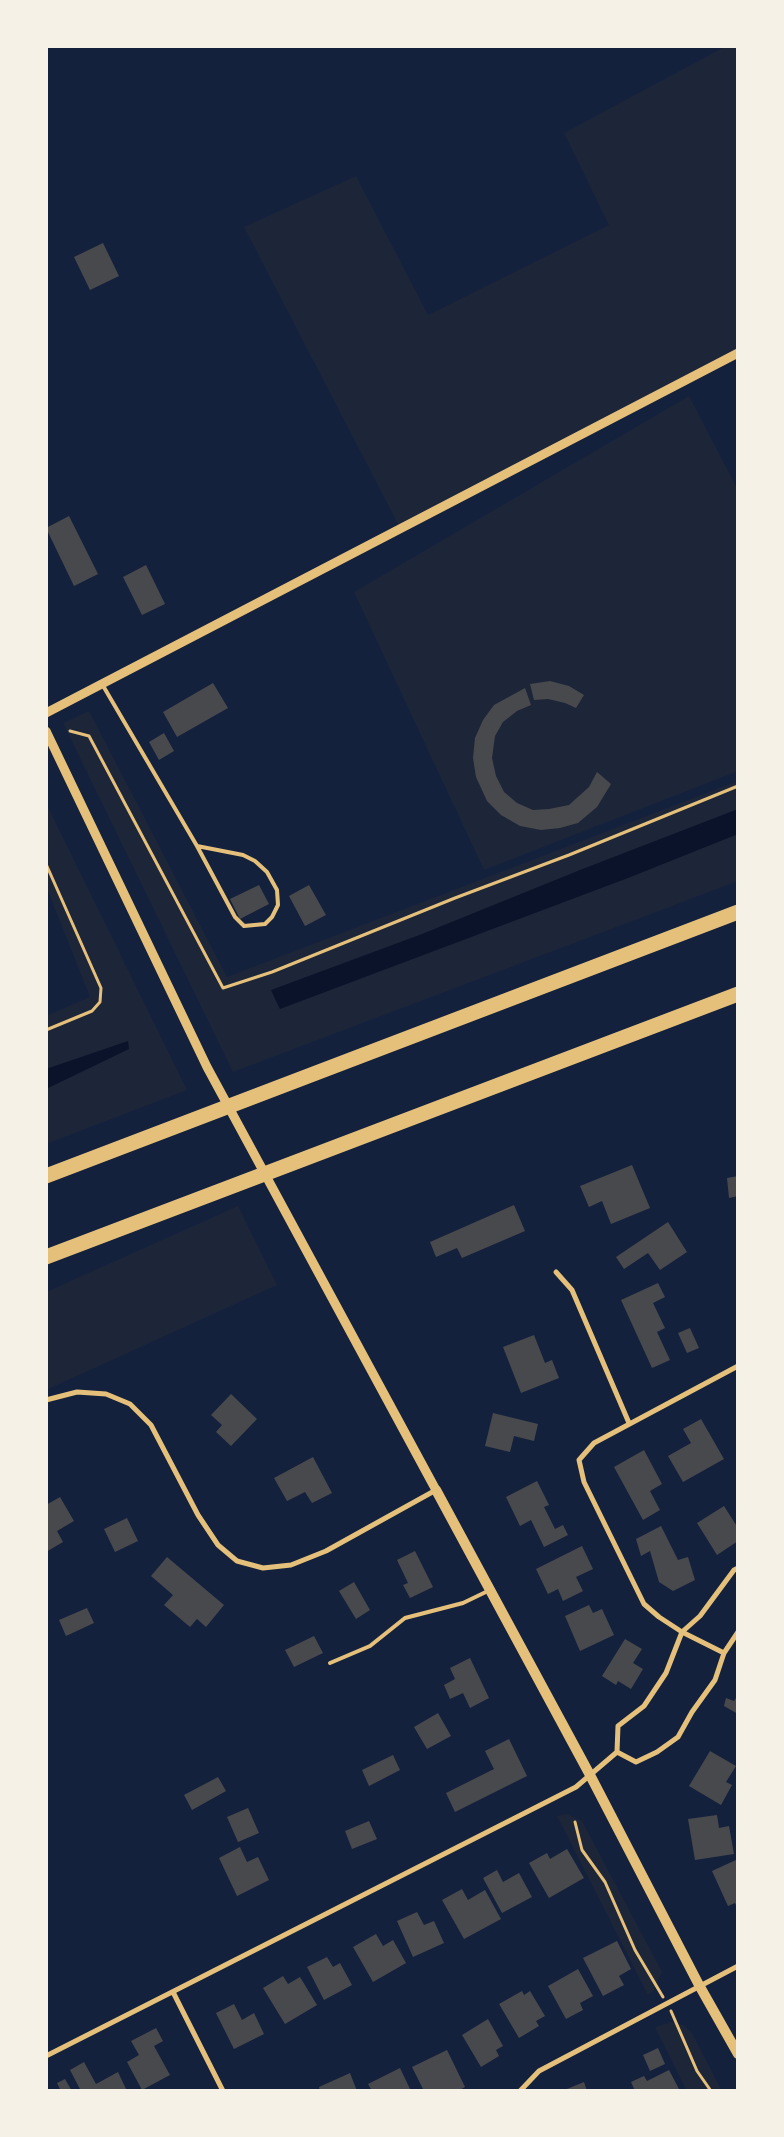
<!DOCTYPE html>
<style>
body{margin:0}
#map{position:relative;width:784px;height:2137px;overflow:hidden;background:#14213d;font-family:Barlow,sans-serif}
canvas{display:block}
.frame{position:absolute;inset:0;border:48px solid #f6f1e7;pointer-events:none}
</style>
<div id="map">
<canvas width="784" height="2137"></canvas>
<div class="frame"></div>
</div>
<script>
const context = document.querySelector('canvas').getContext('2d');
context.lineJoin = 'round';
function paint(path, color) { context.fillStyle = color; context.fill(path, 'evenodd'); }
const poly = rows => new Path2D(rows.map(r => 'M' + r).join(''));
function strokePath(path, color, width, dash) { context.strokeStyle = color; context.lineWidth = width; context.lineCap = dash ? 'butt' : 'round'; context.setLineDash(dash || []); context.stroke(path); }
const green = poly([
 [726,46,738,46,738,350,399,526,244,227,356,176,428,315,609,225,564,133],
 [689,396,738,490,738,771,484,870,354,592],
 [89,711,227,977,738,781,738,881,233,1072,63,723],
 [46,803,187,1090,46,1144,46,1016,90,997,46,886],
 [238,1206,277,1285,46,1390,46,1292],
 [567,1814,582,1821,662,1972,654,1990,648,1995,557,1816],
 [671,2022,683,2025,692,2033,722,2091,687,2091,655,2027]
]);
const water = poly([
 [738,809,738,834,628,878,280,1009,275,999,271,990,422,934,580,870],
 [128,1041,129,1049,46,1089,46,1069]
]);
const building = poly([
 [103,243,119,276,90,290,74,257],
 [69,516,98,574,74,586,46,528],
 [146,565,165,604,142,615,123,577],
 [550,681,569,686,584,695,576,708,565,703,548,699,534,700,530,684],
 [213,683,228,708,177,737,163,712],
 [525,688,531,705,517,711,503,722,495,736,492,758,496,776,504,792,517,803,533,810,549,809,569,805,589,787,597,772,611,784,597,807,578,823,560,828,541,830,520,826,501,815,487,801,476,777,473,758,475,738,483,720,494,705],
 [164,733,174,751,159,760,149,742],
 [259,885,269,904,240,919,230,899],
 [309,885,326,915,305,926,289,896],
 [632,1165,650,1208,611,1224,602,1201,589,1207,580,1186],
 [738,1176,738,1196,729,1198,727,1178],
 [514,1205,525,1231,462,1258,457,1248,436,1257,430,1242],
 [668,1222,687,1252,660,1270,648,1253,624,1269,616,1257],
 [658,1283,665,1297,653,1303,665,1328,657,1332,670,1360,652,1368,621,1300],
 [690,1328,699,1348,687,1353,678,1333],
 [534,1335,545,1363,552,1360,559,1378,521,1393,503,1347],
 [231,1394,257,1419,231,1446,216,1432,222,1425,211,1415],
 [493,1413,538,1424,534,1441,514,1436,510,1452,485,1446],
 [701,1419,724,1459,683,1482,668,1456,691,1443,683,1429],
 [644,1450,662,1484,650,1491,660,1510,643,1520,614,1467],
 [313,1457,332,1493,312,1503,305,1492,287,1501,274,1478],
 [537,1481,549,1505,544,1507,555,1529,563,1525,568,1535,544,1547,531,1520,520,1526,506,1497],
 [60,1497,74,1521,57,1531,63,1542,46,1552,46,1505],
 [724,1506,738,1528,738,1541,717,1555,697,1523],
 [127,1518,138,1541,115,1552,104,1529],
 [661,1526,678,1560,688,1557,695,1580,673,1591,659,1582,650,1551,641,1556,636,1539],
 [582,1546,593,1569,576,1577,583,1591,563,1601,558,1589,548,1594,536,1569],
 [415,1551,433,1587,410,1598,403,1585,408,1583,397,1560],
 [167,1557,224,1605,206,1627,197,1619,190,1627,164,1605,173,1595,151,1576],
 [354,1582,370,1610,356,1619,339,1591],
 [589,1605,593,1613,602,1609,614,1635,580,1651,565,1616],
 [87,1608,94,1623,66,1636,59,1620],
 [314,1636,323,1653,294,1667,285,1650],
 [625,1639,642,1649,633,1663,643,1669,631,1689,618,1681,616,1685,602,1676],
 [470,1658,489,1698,470,1708,463,1693,450,1699,444,1685,455,1679,450,1668],
 [738,1695,738,1714,724,1706,726,1698,734,1701],
 [438,1713,451,1736,427,1749,414,1727],
 [509,1739,527,1776,455,1812,446,1793,494,1769,485,1751],
 [710,1751,736,1766,726,1782,732,1785,721,1805,689,1786],
 [393,1755,400,1770,369,1786,362,1770],
 [218,1777,226,1791,192,1810,184,1795],
 [248,1808,259,1833,238,1842,227,1817],
 [717,1815,719,1828,729,1826,734,1854,695,1860,688,1819],
 [369,1821,377,1839,352,1849,345,1831],
 [240,1847,247,1862,258,1857,269,1880,237,1896,219,1858],
 [567,1849,584,1878,549,1898,529,1863,547,1853,550,1859],
 [738,1859,738,1909,735,1903,728,1906,712,1871],
 [497,1870,503,1882,519,1873,532,1897,502,1913,483,1878],
 [462,1889,468,1900,485,1890,501,1919,464,1939,442,1900],
 [417,1912,424,1925,434,1921,444,1943,413,1957,397,1921],
 [376,1934,383,1946,393,1940,406,1963,373,1982,353,1947],
 [617,1941,631,1969,619,1976,624,1985,603,1996,583,1958],
 [327,1957,333,1967,340,1963,352,1985,324,2000,307,1967],
 [578,1969,593,1996,580,2003,583,2010,566,2019,548,1986],
 [283,1976,288,1984,300,1977,317,2005,285,2024,263,1988],
 [522,1991,524,1995,530,1991,545,2016,536,2021,539,2026,519,2038,499,2004],
 [234,2004,242,2020,254,2013,264,2034,234,2049,216,2013],
 [488,2019,503,2046,496,2050,499,2056,481,2067,462,2035],
 [156,2028,163,2041,154,2046,170,2075,142,2090,127,2062,139,2055,131,2041],
 [658,2048,665,2064,650,2071,643,2055],
 [447,2050,465,2087,458,2091,424,2091,412,2067],
 [84,2062,96,2084,118,2072,127,2091,81,2091,70,2070],
 [400,2068,411,2091,372,2091,368,2084],
 [669,2070,680,2091,635,2091,631,2082,644,2076,647,2081],
 [350,2073,357,2091,320,2091,319,2087],
 [65,2079,72,2091,61,2091,57,2083],
 [584,2082,587,2091,562,2091]
]);
const path = poly([
 [70,731,89,736,223,988,272,972,455,898,569,855,738,786],
 [46,864,101,988,100,1002,92,1011,46,1030],
 [575,1822,582,1850,605,1882,635,1950,663,1997],
 [671,2011,697,2071,711,2091]
]);
const service = poly([
 [102,684,197,846,235,917,244,926,265,924,272,917,278,905,277,890,267,872,255,861,243,855,197,846],
 [330,1663,370,1646,405,1618,463,1603,490,1590]
]);
const minor = poly([
 [556,1272,572,1290,629,1423],
 [46,1400,77,1392,106,1394,130,1404,151,1425,198,1515,218,1545,237,1561,263,1568,291,1565,326,1551,436,1490],
 [724,1653,682,1632,659,1617,644,1604,584,1482,579,1460,594,1443,738,1366],
 [617,1752,636,1762,657,1752,678,1737,692,1712,715,1680,724,1653,738,1632],
 [173,1992,223,2091],
 [46,2056,576,1787,617,1752,618,1726,644,1706,666,1673,682,1632,700,1616,734,1570,738,1568],
 [520,2091,539,2071,738,1966]
]);
const tertiary = poly([
 [46,713,738,353],
 [46,731,207,1067,436,1490]
]);
const secondary = poly([
 [436,1490,590,1775,699,1985,738,2054]
]);
const motorway = poly([
 [46,1176,738,912],
 [46,1257,738,994]
]);
paint(green, '#1d2539');
paint(water, '#0b132b');
paint(building, '#48494c');
strokePath(path, '#e5c07b', 3);
strokePath(service, '#e5c07b', 4);
strokePath(minor, '#e5c07b', 5);
strokePath(tertiary, '#e5c07b', 9);
strokePath(secondary, '#e5c07b', 10);
strokePath(motorway, '#e5c07b', 15);
</script>
